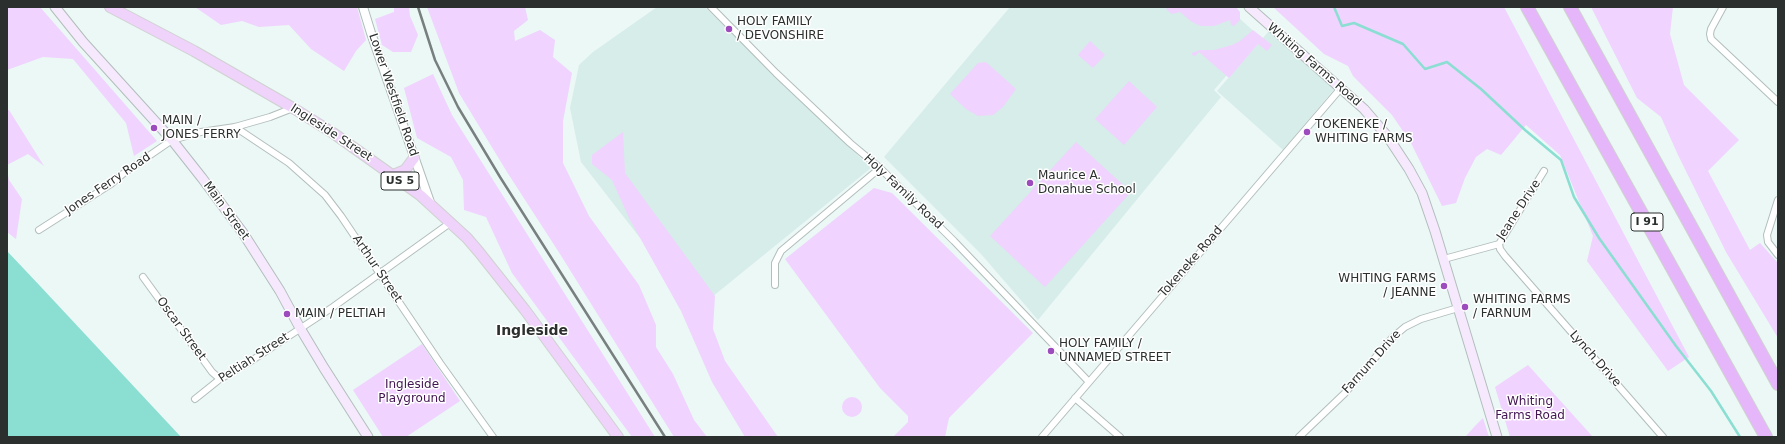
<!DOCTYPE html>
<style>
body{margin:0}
#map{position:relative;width:1785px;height:444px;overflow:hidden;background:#ebf8f6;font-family:"DejaVu Sans",sans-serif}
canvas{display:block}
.frame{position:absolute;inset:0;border:8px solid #2b302f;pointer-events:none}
</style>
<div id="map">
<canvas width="1785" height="444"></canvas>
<div class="frame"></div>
</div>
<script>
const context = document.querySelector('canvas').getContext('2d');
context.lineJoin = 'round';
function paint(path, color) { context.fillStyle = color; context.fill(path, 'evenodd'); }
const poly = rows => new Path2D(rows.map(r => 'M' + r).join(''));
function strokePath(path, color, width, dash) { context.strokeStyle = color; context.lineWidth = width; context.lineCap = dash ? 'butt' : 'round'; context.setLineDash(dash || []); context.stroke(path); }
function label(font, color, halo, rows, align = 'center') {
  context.font = font + ' "DejaVu Sans",sans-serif'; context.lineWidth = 3; context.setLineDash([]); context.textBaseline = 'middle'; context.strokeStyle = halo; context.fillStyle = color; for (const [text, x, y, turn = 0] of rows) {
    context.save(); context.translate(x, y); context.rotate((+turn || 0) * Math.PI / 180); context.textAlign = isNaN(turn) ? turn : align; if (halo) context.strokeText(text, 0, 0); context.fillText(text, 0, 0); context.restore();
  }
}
const built = poly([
 [657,7,705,7,871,168,696,310,581,162,570,108,579,65,593,52],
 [1010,7,1227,7,1260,37,1214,90,1221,97,1038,320,981,254,884,157],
 [1269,31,1335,88,1283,150,1217,91]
]);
const green = poly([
 [7,7,40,7,157,141,134,156,126,123,73,59,43,57,7,70],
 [195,7,357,7,366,40,356,51,344,71,311,49,289,25,259,27,242,21,221,25],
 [394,7,409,7,410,16,418,35,411,52,393,52,382,45,375,19,394,12],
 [427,7,525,7,528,20,514,31,515,41,540,30,555,40,553,57,572,73,563,121,563,163,589,216,639,285,656,325,656,347,673,374,694,420,707,437,674,437,560,254,507,172,459,93],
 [1168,7,1236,7,1240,12,1240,20,1234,26,1231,25,1230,20,1214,26,1201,26,1192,22,1180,12,1172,14,1166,9],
 [1273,7,1504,7,1689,357,1668,371,1587,261,1593,236,1560,155,1526,125,1501,155,1487,149,1476,157,1465,178,1456,203,1442,206,1411,143,1392,115,1353,76,1348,66,1324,54],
 [1591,7,1673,7,1670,34,1684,85,1739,140,1708,171,1750,250,1760,243,1778,263,1778,338,1726,252,1678,155,1661,117,1637,98],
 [1253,30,1272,45,1267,51,1258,44,1229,78,1199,52,1195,56,1192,55,1192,53,1200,50,1214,50,1232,45,1240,41],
 [1090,41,1105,55,1093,68,1078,55],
 [986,62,1016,89,1003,107,993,115,978,116,966,109,950,94,978,63],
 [433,74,452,115,655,437,632,437,512,273,486,217,464,210,463,180,451,157,417,138,404,88],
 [1129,81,1157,107,1124,145,1095,119],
 [7,110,9,110,44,166,28,154,7,165],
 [623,132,625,173,715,296,713,329,725,361,778,437,745,437,712,382,681,311,630,220,612,180,592,164,592,155],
 [1076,142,1131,192,1045,287,990,236],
 [7,169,9,180,22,199,16,239,7,232],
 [874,188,892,193,1033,333,949,418,945,437,893,437,908,422,908,416,880,388,785,259],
 [422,344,460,401,406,437,383,437,353,390],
 [1528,365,1593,437,1510,437,1495,387],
 '842 407a10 10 0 1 1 20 0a10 10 0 1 1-20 0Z',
 [1483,418,1489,437,1465,437,1475,426]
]);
const water = poly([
 [7,251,41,287,181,437,7,437]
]);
const stream = poly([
 [1334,7,1342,26,1354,23,1403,44,1425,69,1447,62,1481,89,1525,130,1561,160,1574,197,1599,238,1676,346,1711,391,1740,437]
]);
const minor = poly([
 [711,7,776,73,850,143,880,168,954,241,1089,382],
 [1723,7,1711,29,1710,34,1711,39,1778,102],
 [235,127,289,163,325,195,341,216,440,363,493,437],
 [1778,200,1767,235,1768,242,1778,255],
 [39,230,111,184,124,173,172,140,201,132,235,127,270,117,293,108],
 [1499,244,1500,249,1505,256,1663,437],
 [1444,259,1499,244,1544,171],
 [143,277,212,372,220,379],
 [775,285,775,263,781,251,880,168],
 [1075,398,1120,437],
 [195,399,220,379,251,361,333,307,450,223],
 [1042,437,1341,88],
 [1299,437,1345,393,1392,338,1405,327,1421,319,1458,308]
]);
const tertiary = poly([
 [363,7,371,33,431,205]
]);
const secondary = poly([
 [55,7,83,42,172,140,202,178,243,233,280,291,300,328,324,368,368,437],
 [1249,7,1364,109,1388,137,1409,169,1422,193,1435,231,1497,437]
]);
const primary = poly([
 [110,7,194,51,293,108,333,133,420,195,467,238,479,252,525,310,618,437],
 [393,175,405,170,414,158]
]);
const motorway = poly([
 [1527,7,1766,437],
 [1570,7,1778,384]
]);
const rail = poly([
 [418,7,435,60,458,107,500,177,665,437]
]);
const markers = [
 [729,29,4,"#9c4cbc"],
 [154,128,4,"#9c4cbc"],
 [1307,132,4,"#9c4cbc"],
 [1030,183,4,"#9c4cbc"],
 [1444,286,4,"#9c4cbc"],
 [1465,307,4,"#9c4cbc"],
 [287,314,4,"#9c4cbc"],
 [1051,351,4,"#9c4cbc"]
];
const shields = [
 [400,181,38],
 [1647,222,32]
];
const shieldNames = [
 ["US 5",400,181],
 ["I 91",1647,222]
];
const poiNames = [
 ["HOLY FAMILY",737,22],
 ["/ DEVONSHIRE",737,36],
 ["MAIN /",162,121],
 ["JONES FERRY",162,135],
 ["TOKENEKE /",1315,125],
 ["WHITING FARMS",1315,139],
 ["Maurice A.",1038,176],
 ["Donahue School",1038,190],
 ["WHITING FARMS",1436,279,"right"],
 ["/ JEANNE",1436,293,"right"],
 ["WHITING FARMS",1473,300],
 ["/ FARNUM",1473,314],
 ["MAIN / PELTIAH",295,314],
 ["HOLY FAMILY /",1059,344],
 ["UNNAMED STREET",1059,358]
];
const streetNames = [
 ["Whiting Farms Road",1314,65,41],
 ["Lower Westfield Road",393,95,71],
 ["Ingleside Street",331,133,33],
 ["Jones Ferry Road",108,184,-34],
 ["Holy Family Road",903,192,43],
 ["Jeane Drive",1519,210,-57],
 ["Main Street",226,211,54],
 ["Tokeneke Road",1191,262,-49],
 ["Arthur Street",377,269,56],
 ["Oscar Street",181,329,54],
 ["Peltiah Street",254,358,-33],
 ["Lynch Drive",1595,359,48],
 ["Farnum Drive",1372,362,-48]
];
const parkNames = [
 ["Ingleside",412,385],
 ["Playground",412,399],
 ["Whiting",1530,402],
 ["Farms Road",1530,416]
];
const quarterNames = [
 ["Ingleside",532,331]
];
paint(built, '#d7edea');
paint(green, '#f0d3fe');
paint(water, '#8bded2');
strokePath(stream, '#8bded2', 2.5);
strokePath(minor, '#b2bebc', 8);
strokePath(tertiary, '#b2bebc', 10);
strokePath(secondary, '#b2bebc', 11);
strokePath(primary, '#d0d1d1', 12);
strokePath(motorway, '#d0d1d1', 14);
strokePath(minor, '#fff', 6);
strokePath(tertiary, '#fff', 8);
strokePath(secondary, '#f7e9fd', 9);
strokePath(primary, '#efd3fb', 10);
strokePath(motorway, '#e5b6f9', 12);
strokePath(rail, '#78807f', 2.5);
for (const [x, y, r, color] of markers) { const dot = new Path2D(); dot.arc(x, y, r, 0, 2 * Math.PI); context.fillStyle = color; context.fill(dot); strokePath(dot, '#fff', 1.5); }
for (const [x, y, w] of shields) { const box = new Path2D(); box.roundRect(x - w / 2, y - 9, w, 18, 3); context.fillStyle = '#fff'; context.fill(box); strokePath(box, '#2b302f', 1); }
label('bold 11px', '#2b302f', null, shieldNames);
label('12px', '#2b302f', '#fff', poiNames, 'left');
label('12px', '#2b302f', '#fff', streetNames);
label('12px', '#411452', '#fff', parkNames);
label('bold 14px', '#2b302f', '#fff', quarterNames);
</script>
